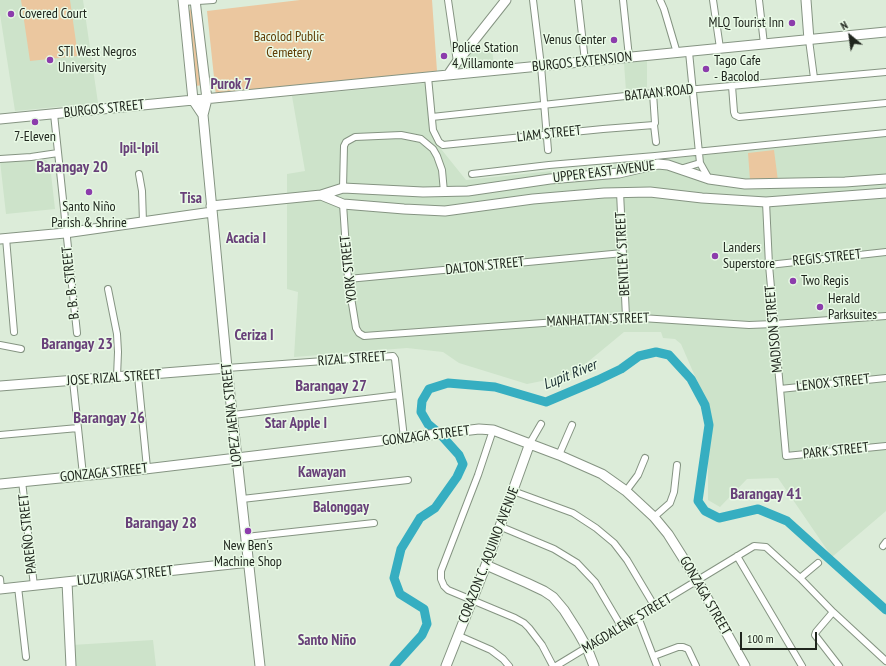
<!DOCTYPE html>
<meta charset="utf-8">
<style>
body{margin:0}
#map{position:relative;width:886px;height:666px;overflow:hidden;background:#dcecd9;font-family:"PT Sans Narrow",sans-serif}
canvas{display:block}
.north{position:absolute;left:830px;top:16px;width:40px;height:40px;-webkit-text-stroke:3px #e9fae6;paint-order:stroke;rotate:331deg;font-size:11px;font-weight:700;line-height:16px;text-align:center;color:#20261e}
.north::after{content:'';display:block;margin:auto;width:14px;height:18px;background:#20261e;clip-path:polygon(50% 0,100% 100%,50% 72%,0 100%)}
.scale{position:absolute;left:740px;top:632px;width:77px;height:18px;box-sizing:border-box;border:2px solid #20261e;border-top:0;padding-left:5px;font-size:12px;line-height:14px;white-space:nowrap;color:#20261e;-webkit-text-stroke:3px #e9fae6;paint-order:stroke}
</style>
<div id="map">
<canvas width="886" height="666"></canvas>
<div class="north">N</div>
<div class="scale">100 m</div>
</div>
<script>
const context = document.querySelector('canvas').getContext('2d');
context.lineJoin = 'round';
function paint(path, color) { context.fillStyle = color; context.fill(path, 'evenodd'); }
const poly = rows => new Path2D(rows.map(r => 'M' + r).join(''));
function strokePath(path, color, width, dash) { context.strokeStyle = color; context.lineWidth = width; context.lineCap = dash ? 'butt' : 'round'; context.setLineDash(dash || []); context.stroke(path); }
function label(font, color, halo, rows, align = 'center') {
  context.font = font + ' "PT Sans Narrow",sans-serif'; context.lineWidth = 3; context.setLineDash([]); context.textBaseline = 'middle'; context.strokeStyle = halo; context.fillStyle = color; for (const [text, x, y, turn = 0] of rows) {
    context.save(); context.translate(x, y); context.rotate((+turn || 0) * Math.PI / 180); context.textAlign = isNaN(turn) ? turn : align; if (halo) context.strokeText(text, 0, 0); context.fillText(text, 0, 0); context.restore();
  }
}
const built = poly([
 [0,0,83,0,98,103,15,111,0,14],
 [471,49,478,51,488,52,492,50,494,64,462,68,460,62],
 [647,61,647,89,626,91,624,63],
 [427,83,433,139,466,180,886,136,886,511,832,557,778,478,747,479,720,507,708,500,708,461,711,425,707,404,681,344,675,339,663,338,661,332,624,332,572,375,527,384,459,363,443,352,407,348,294,357,298,292,287,289,287,174,305,171,292,96],
 [46,160,50,165,55,209,6,214,0,161],
 [153,640,156,666,73,666,72,645]
]);
const green = poly([
 [21,0,70,0,78,56,30,61],
 [300,0,432,0,437,71,216,96,207,11],
 [191,9,193,9,204,85,195,86,188,12],
 [774,150,778,181,750,180,748,153]
]);
const river = poly([
 [394,666,422,635,427,624,424,609,400,594,394,578,401,549,420,518,435,508,457,477,463,464,459,455,441,435,428,424,421,412,422,401,429,389,448,383,495,387,546,402,598,380,621,369,639,356,656,352,669,355,691,379,705,405,709,425,698,501,705,511,719,518,758,509,787,521,886,610]
]);
const street = poly([
 [448,0,457,62],
 [533,0,541,66,548,150],
 [578,0,585,61],
 [623,0,629,57],
 [660,0,664,9,677,53],
 [713,0,720,48],
 [759,0,764,44],
 [183,2,213,0],
 [809,40,814,78],
 [689,52,700,163,709,179],
 [428,77,433,130,439,142,443,145,603,129,654,125,655,123,653,93],
 [732,86,734,112,735,115,739,117,886,103],
 [54,114,77,333],
 [432,117,653,93,886,72],
 [654,125,656,142],
 [0,159,31,157,58,153],
 [680,169,700,163],
 [139,174,142,191,143,222],
 [472,174,549,165,655,156,886,133],
 [343,188,344,146,346,142,355,137,401,135,421,139,433,149,437,156,442,170,444,192],
 [620,192,626,317],
 [766,202,769,265,786,456,886,446],
 [343,204,348,279,356,328,359,333,364,336,626,317,749,325,774,324,886,316],
 [6,238,14,332],
 [769,265,886,252],
 [348,279,623,253],
 [108,289,117,334,118,352,117,377],
 [0,345,21,349],
 [227,368,393,356,395,359,404,438],
 [138,376,147,468],
 [73,381,83,475],
 [780,389,886,378],
 [233,415,399,395],
 [493,430,478,475,441,571,441,579,444,586,448,590,515,618,524,623,529,628,542,645,553,666],
 [0,435,78,428],
 [530,443,541,424],
 [559,455,572,425],
 [22,481,34,586],
 [513,491,573,513,596,528,614,543,627,560,655,607],
 [626,491,638,475,645,458],
 [242,499,408,480],
 [654,517,670,503,674,492,677,465],
 [499,526,554,549,577,563,595,582,621,626],
 [246,537,374,523],
 [883,546,886,542],
 [737,556,802,666],
 [800,578,818,563],
 [0,579,1,589],
 [18,587,26,657],
 [833,612,816,632,815,635,839,666],
 [638,617,657,666],
 [459,636,491,650,503,659,509,666],
 [654,656,678,647,683,647,688,649,696,666],
 [556,666,754,546,766,547,800,578,833,612,886,661]
]);
const secondary = poly([
 [183,0,193,100,203,115],
 [195,0,207,99,203,115,227,368,260,666],
 [806,0,809,40],
 [448,75,457,62,506,0],
 [0,119,886,32],
 [321,195,343,204,404,209,445,211,533,199,604,193,650,192,702,198,766,202,886,193],
 [211,206,321,195,343,188,423,192,468,191,550,179,619,173,658,164,668,165,709,179,745,184,845,182,886,179],
 [0,239,65,233,212,212],
 [0,386,227,368],
 [0,484,120,472,479,429,493,430,559,455,602,474,626,491,654,517,668,534,697,580,745,666],
 [486,565,527,583,544,591,553,597,564,610,578,632,587,648,594,666],
 [67,582,71,666],
 [0,589,250,562],
 [446,666,486,565,530,443]
]);
const markers = [
 [11,14,4,"#8c3cac"],
 [792,23,4,"#8c3cac"],
 [614,40,4,"#8c3cac"],
 [444,56,4,"#8c3cac"],
 [50,60,4,"#8c3cac"],
 [706,69,4,"#8c3cac"],
 [35,122,4,"#8c3cac"],
 [89,192,4,"#8c3cac"],
 [715,256,4,"#8c3cac"],
 [793,281,4,"#8c3cac"],
 [820,307,4,"#8c3cac"],
 [248,531,4,"#8c3cac"]
];
const poiNames = [
 ["Covered Court",19,14],
 ["MLQ Tourist Inn",784,23,"right"],
 ["Venus Center",606,40,"right"],
 ["Police Station",452,48],
 ["4 Villamonte",452,64],
 ["STI West Negros",58,52],
 ["University",58,68],
 ["Tago Cafe",714,61],
 ["- Bacolod",714,77],
 ["7-Eleven",35,137,"center"],
 ["Santo Niño",89,207,"center"],
 ["Parish & Shrine",89,223,"center"],
 ["Landers",723,248],
 ["Superstore",723,264],
 ["Two Regis",801,281],
 ["Herald",828,299],
 ["Parksuites",828,315],
 ["New Ben's",248,546,"center"],
 ["Machine Shop",248,562,"center"]
];
const parkNames = [
 ["Bacolod Public",289,37],
 ["Cemetery",289,53]
];
const streetNames = [
 ["BURGOS EXTENSION",582,62,-6],
 ["BATAAN ROAD",659,93,-6],
 ["BURGOS STREET",104,109,-6],
 ["LIAM STREET",549,134,-6],
 ["UPPER EAST AVENUE",604,172,-7],
 ["BENTLEY STREET",623,254,-93],
 ["REGIS STREET",827,258,-6],
 ["DALTON STREET",485,266,-6],
 ["YORK STREET",349,269,-96],
 ["B. B. B. STREET",71,283,-96],
 ["MANHATTAN STREET",598,320,-2],
 ["MADISON STREET",774,329,-95],
 ["RIZAL STREET",352,359,-4],
 ["JOSE RIZAL STREET",114,378,-4],
 ["LENOX STREET",833,383,-6],
 ["LOPEZ JAENA STREET",232,415,-96],
 ["GONZAGA STREET",426,436,-7],
 ["PARK STREET",836,451,-6],
 ["GONZAGA STREET",104,473,-6],
 ["PAREÑO STREET",28,534,-96],
 ["CORAZON C. AQUINO AVENUE",489,555,-69],
 ["LUZURIAGA STREET",125,576,-6],
 ["GONZAGA STREET",705,596,60],
 ["MAGDALENE STREET",627,624,-31]
];
const neighbourhoodNames = [
 ["Purok 7",231,85],
 ["Ipil-Ipil",139,149],
 ["Tisa",191,199],
 ["Acacia I",246,239],
 ["Ceriza I",254,336],
 ["Star Apple I",296,424],
 ["Kawayan",322,473],
 ["Balonggay",341,508],
 ["Santo Niño",327,641]
];
const waterNames = [
 ["Lupit River",570,375,-22]
];
const quarterNames = [
 ["Barangay 20",72,167],
 ["Barangay 23",77,344],
 ["Barangay 27",331,386],
 ["Barangay 26",109,418],
 ["Barangay 41",766,494],
 ["Barangay 28",161,523]
];
paint(built, '#cde3ca');
paint(green, '#ebc79f');
strokePath(river, '#36aec1', 9);
strokePath(street, '#859482', 8);
strokePath(secondary, '#859482', 11);
strokePath(street, '#fff', 6);
strokePath(secondary, '#fff', 9);
for (const [x, y, r, color] of markers) { const dot = new Path2D(); dot.arc(x, y, r, 0, 2 * Math.PI); context.fillStyle = color; context.fill(dot); strokePath(dot, '#e9fae6', 1.5); }
label('14px', '#20261e', '#e9fae6', poiNames, 'left');
label('14px', '#5f3b03', '#e9fae6', parkNames);
label('14px', '#20261e', '#e9fae6', streetNames);
label('bold 15px', '#684079', '#e9fae6', neighbourhoodNames);
label('italic 15px', '#1a2e32', '#e9fae6', waterNames);
label('bold 16px', '#684079', '#e9fae6', quarterNames);
</script>
